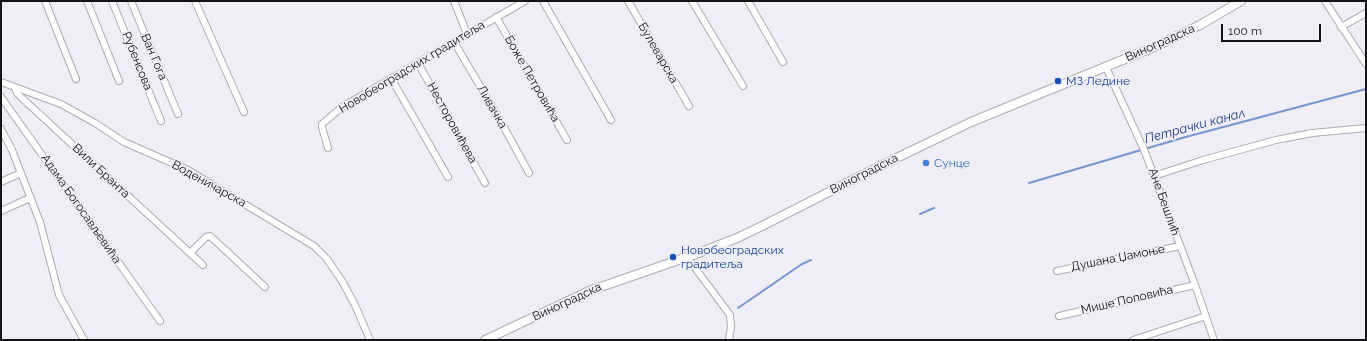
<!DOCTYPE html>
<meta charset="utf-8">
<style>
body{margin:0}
#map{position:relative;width:1367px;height:341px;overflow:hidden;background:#efedf6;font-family:Raleway,sans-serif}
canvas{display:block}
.frame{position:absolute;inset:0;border:2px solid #141316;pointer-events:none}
.scale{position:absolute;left:1221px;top:24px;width:100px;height:18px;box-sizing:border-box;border:2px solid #141316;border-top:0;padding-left:5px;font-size:12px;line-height:14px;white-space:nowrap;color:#141316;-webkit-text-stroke:3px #efedf6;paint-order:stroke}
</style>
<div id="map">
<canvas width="1367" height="341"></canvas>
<div class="frame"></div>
<div class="scale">100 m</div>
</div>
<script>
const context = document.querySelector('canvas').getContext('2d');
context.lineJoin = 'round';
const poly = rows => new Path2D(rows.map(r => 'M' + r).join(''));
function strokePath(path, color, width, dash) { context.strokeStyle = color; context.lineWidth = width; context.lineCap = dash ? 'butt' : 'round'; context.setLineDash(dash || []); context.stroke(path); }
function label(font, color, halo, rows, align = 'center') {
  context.font = font + ' Raleway,sans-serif'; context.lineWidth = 3.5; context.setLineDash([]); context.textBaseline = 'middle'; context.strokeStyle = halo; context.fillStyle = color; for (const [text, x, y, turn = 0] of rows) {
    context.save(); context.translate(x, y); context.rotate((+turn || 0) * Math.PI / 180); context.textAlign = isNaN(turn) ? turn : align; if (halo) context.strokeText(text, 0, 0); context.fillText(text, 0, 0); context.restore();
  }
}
const stream = poly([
 [1029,183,1182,138,1366,89],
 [920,214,934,208],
 [738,308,802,264,811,260]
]);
const minor = poly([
 [45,1,76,79],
 [87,1,119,81],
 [112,1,161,121],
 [131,1,178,114],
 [195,1,244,112],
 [454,1,467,34],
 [543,1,611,120],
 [628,1,689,106],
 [692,1,743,86],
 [748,1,783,62],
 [1325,1,1366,64],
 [496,17,567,140],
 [1341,27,1366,13],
 [454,42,500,120,529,173],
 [418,63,485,183],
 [1106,67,1145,152,1195,285,1214,340],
 [391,78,448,177],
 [1,82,61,104,95,123,124,142,188,170,314,246,327,259,342,281,355,305,370,340],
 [15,87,17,93,23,99,203,265],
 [1,97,160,321],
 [1,129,12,150,40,222,59,295,84,340],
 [328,148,322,127,322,124,342,107,525,1],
 [1154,176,1203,160,1276,140,1312,133,1366,128],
 [1,182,21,173],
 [1,211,30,198],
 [190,253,206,237,210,236,265,287],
 [687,257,730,315,731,327,729,340],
 [1057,271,1180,246],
 [1059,316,1195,285],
 [1133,340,1206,316]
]);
const tertiary = poly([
 [485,340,589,291,696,254,737,238,766,224,878,167,971,122,1154,47,1200,25,1241,1]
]);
const markers = [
 [1058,81,4,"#1a4fb4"],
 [926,163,4,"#3f7fe0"],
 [673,257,4,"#1a4fb4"]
];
const streetNames = [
 ["Виноградска",1160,43,-24],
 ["Булеварска",658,53,60],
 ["Ван Гога",154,57,67],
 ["Рубенсова",137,61,68],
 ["Новобеоградских градитеља",412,67,-31],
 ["Боже Петровића",532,79,60],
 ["Ливачка",492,107,60],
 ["Несторовићева",452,123,61],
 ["Вили Бранта",101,171,43],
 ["Виноградска",864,174,-27],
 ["Воденичарска",209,184,29],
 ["Ане Бешлић",1164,202,70],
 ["Адама Богосављевића",81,209,55],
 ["Душана Џамоње",1118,258,-11],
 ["Мише Поповића",1127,300,-13],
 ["Виноградска",567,302,-25]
];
const transitNames = [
 ["МЗ Ледине",1066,81],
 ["Новобеоградских",681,250],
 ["градитеља",681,264]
];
const shopNames = [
 ["Сунце",934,163]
];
const waterNames = [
 ["Петрачки канал",1195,126,-15]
];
strokePath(stream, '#7795d3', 2);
strokePath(minor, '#adacb3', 8);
strokePath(tertiary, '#adacb3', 10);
strokePath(minor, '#fff', 6);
strokePath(tertiary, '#fff', 8);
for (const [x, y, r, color] of markers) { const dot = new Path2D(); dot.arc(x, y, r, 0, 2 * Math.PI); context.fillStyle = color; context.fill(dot); strokePath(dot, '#efedf6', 1.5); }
label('12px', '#141316', '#efedf6', streetNames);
label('12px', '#164399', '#efedf6', transitNames, 'left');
label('12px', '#366cbe', '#efedf6', shopNames, 'left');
label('italic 13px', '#1e3d87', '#efedf6', waterNames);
</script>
